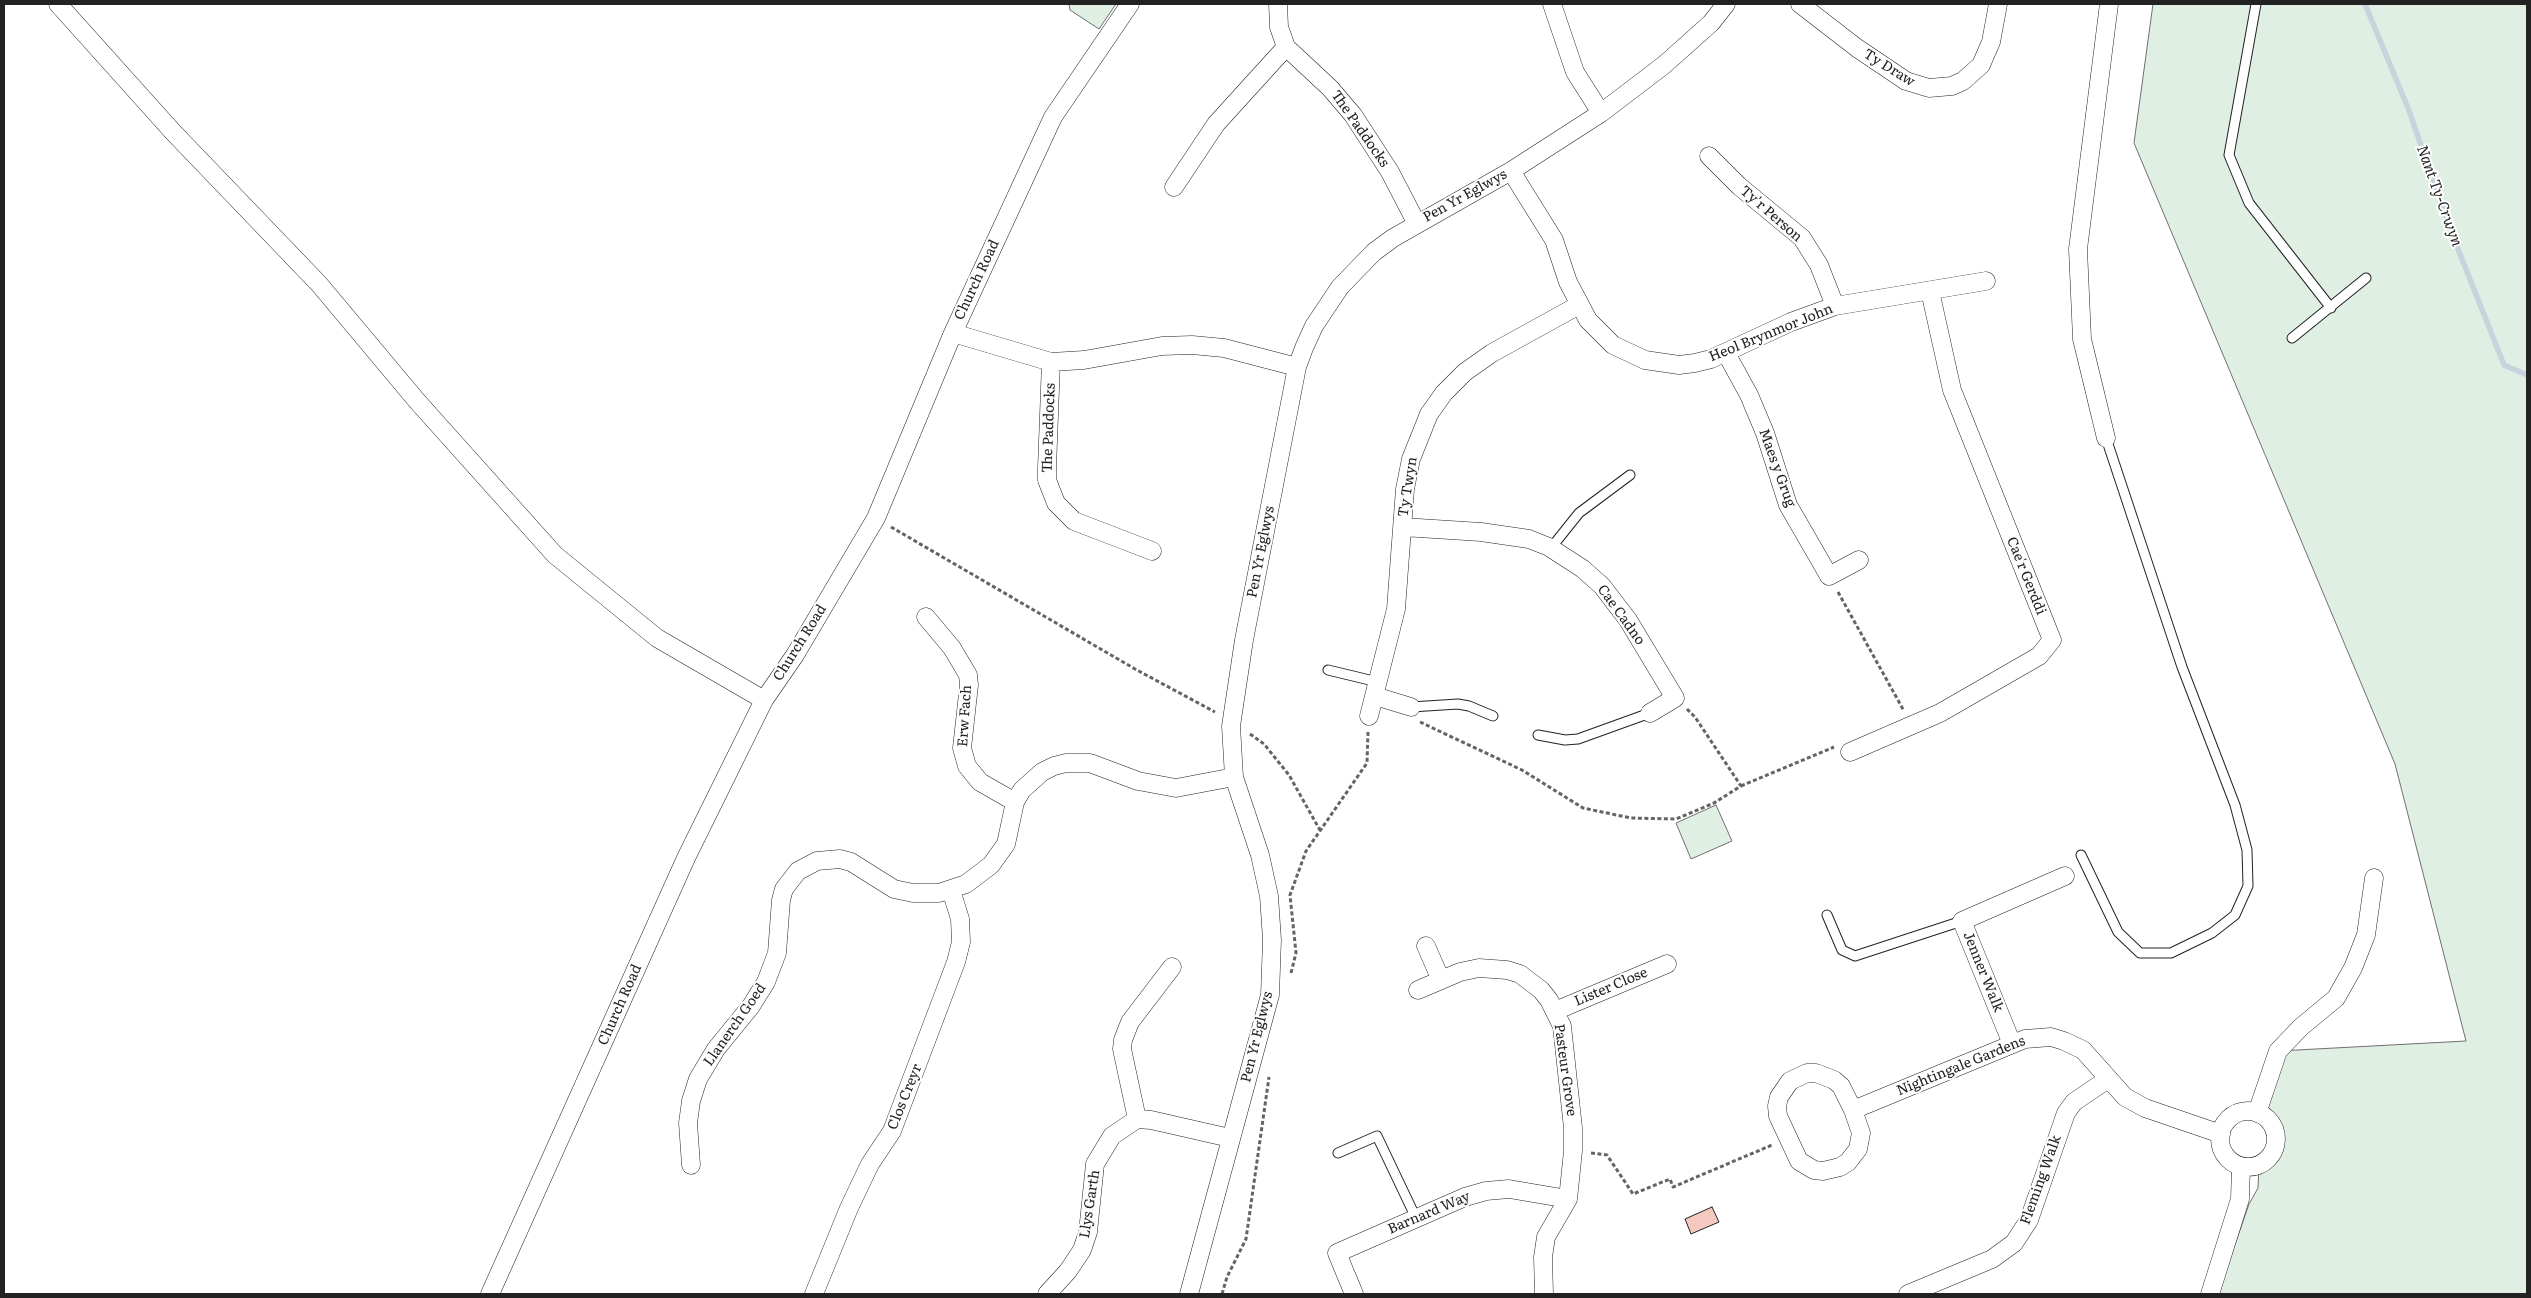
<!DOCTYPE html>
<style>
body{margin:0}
#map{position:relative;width:2531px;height:1298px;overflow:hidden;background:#fff;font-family:Literata,serif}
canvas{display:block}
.frame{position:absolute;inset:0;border:5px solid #222;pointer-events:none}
</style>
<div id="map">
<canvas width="2531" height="1298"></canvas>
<div class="frame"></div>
</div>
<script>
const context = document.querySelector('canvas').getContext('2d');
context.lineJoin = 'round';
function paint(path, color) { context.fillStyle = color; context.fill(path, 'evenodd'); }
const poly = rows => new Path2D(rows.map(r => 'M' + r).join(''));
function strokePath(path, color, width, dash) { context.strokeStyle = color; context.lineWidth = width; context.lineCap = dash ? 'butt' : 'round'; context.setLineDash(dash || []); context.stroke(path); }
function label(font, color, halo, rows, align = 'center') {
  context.font = font + ' Literata,serif'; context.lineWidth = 4; context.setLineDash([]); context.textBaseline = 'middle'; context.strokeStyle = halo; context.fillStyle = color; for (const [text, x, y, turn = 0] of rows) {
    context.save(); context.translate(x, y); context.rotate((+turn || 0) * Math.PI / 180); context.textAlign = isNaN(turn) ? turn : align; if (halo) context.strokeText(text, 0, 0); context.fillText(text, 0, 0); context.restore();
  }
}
const green = poly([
 [1069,4,1116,4,1099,29,1070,10,1069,4],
 [2153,4,2527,4,2527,374,2504,365,2527,375,2527,1294,2218,1294,2249,1204,2258,1188,2259,1164,2269,1157,2274,1149,2275,1131,2257,1113,2278,1051,2466,1041,2395,764,2134,143,2153,4],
 [1716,805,1732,841,1691,859,1676,823,1716,805]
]);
const stream = poly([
 [2365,4,2408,108,2454,239,2504,365,2527,375]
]);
const building = poly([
 [1712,1207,1719,1222,1691,1234,1685,1219,1712,1207]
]);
const path = poly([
 [891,527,1135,669,1215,712],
 [1838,592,1904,711],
 [1420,722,1522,770,1583,808,1631,818,1676,819,1714,803,1741,786,1695,717,1687,709],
 [1250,734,1264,744,1289,775,1321,832],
 [1741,786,1834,747],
 [1291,973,1296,953,1290,895,1306,851,1367,763,1368,732],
 [1591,1153,1607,1155,1633,1194,1670,1179,1673,1187,1772,1145],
 [1222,1294,1227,1277,1246,1239,1269,1077]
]);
const service = poly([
 [2256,4,2229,155,2249,203,2331,308],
 [2292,338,2366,278],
 [1551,548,1579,513,1630,475],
 [1328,670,1378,682],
 [1411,707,1458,704,1469,706,1493,716],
 [1538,735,1565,740,1578,739,1650,713],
 [2081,855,2118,932,2140,953,2171,953,2212,933,2235,915,2248,886,2247,850,2235,805,2182,667,2106,438],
 [1827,915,1842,950,1855,956,1962,921],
 [1338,1153,1377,1136,1416,1218]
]);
const minor = poly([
 [58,4,173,132,319,284,417,401,555,555,657,638,764,700],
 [1552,4,1575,72,1601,113],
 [1800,4,1857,48,1906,81,1929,88,1952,86,1963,81,1981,65,1991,42,1998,4],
 [1286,47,1330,88,1353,115,1390,172,1417,224],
 [1709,156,1739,186,1802,238,1819,265,1835,306],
 [1511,171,1554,240,1568,282,1588,320,1613,345,1645,360,1679,365,1695,363,1711,359,1791,322,1835,306,1986,281],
 [1174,187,1216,124,1286,47,1279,27,1278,4],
 [953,333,1051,362],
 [1726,353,1749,395,1765,433,1788,505,1829,576,1859,560],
 [2106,438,2082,339,2078,249,2109,4],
 [1403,527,1481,532,1529,539,1549,547,1583,569,1602,586,1628,620,1675,698,1650,713],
 [1152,551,1074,521,1056,503,1047,480,1047,468,1051,362,1084,360,1162,346,1192,345,1224,348,1297,367],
 [926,617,952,648,968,675,969,685,962,748,967,766,980,782,1015,802],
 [1375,696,1411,707],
 [1369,716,1396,609,1405,489,1411,459,1429,414,1444,393,1465,372,1492,353,1579,305],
 [1850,752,1940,713,2039,656,2052,640,1952,390,1930,291],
 [1426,946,1441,980],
 [1172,967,1130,1022,1123,1040,1122,1049,1137,1119,1151,1120,1230,1138],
 [1418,990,1460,972,1479,968,1507,970,1520,974,1541,990,1549,1000,1562,1026,1573,1128,1573,1151,1568,1199,1546,1237,1543,1257,1544,1294],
 [1555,1011,1667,964],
 [2012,1044,1962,921,2065,876],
 [1853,1110,1861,1133,1858,1149,1848,1162,1840,1167,1823,1171,1814,1170,1799,1161,1778,1116,1777,1106,1779,1097,1790,1081,1807,1073,1816,1073,1834,1080,1841,1086,1853,1110,2025,1039,2051,1037,2064,1041,2083,1050,2125,1097,2145,1108,2221,1134],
 '2220 1139a28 28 0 1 1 56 0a28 28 0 1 1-56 0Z',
 [2257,1113,2278,1051,2301,1027,2336,998,2353,968,2366,935,2374,878],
 [691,1165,688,1123,691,1101,698,1079,716,1049,751,1006,766,982,777,953,781,900,784,889,798,871,817,861,840,859,851,862,894,889,913,893,939,893,966,884,991,865,1006,844,1015,802,1022,790,1042,772,1054,766,1066,763,1090,763,1138,781,1176,788,1234,777],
 [490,1294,686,858,764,700,795,655,876,518,953,333,1053,117,1130,4],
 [814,1294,849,1208,870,1164,892,1131,956,962,961,942,960,919,951,890],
 [1047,1294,1068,1271,1082,1250,1088,1232,1095,1164,1112,1136,1137,1119],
 [1189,1294,1270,995,1272,940,1269,896,1260,855,1234,777,1231,726,1244,640,1297,367,1304,348,1314,326,1340,287,1374,252,1393,238,1511,171,1601,113,1664,65,1711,23,1726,4],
 [1354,1294,1337,1253,1465,1197,1486,1191,1509,1189,1568,1199],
 [1908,1294,1992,1259,2014,1243,2029,1220,2066,1113,2074,1102,2108,1079],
 [2210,1294,2240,1199,2241,1166]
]);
const streetNames = [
 ["Ty Draw",1889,68,32],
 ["The Paddocks",1360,129,55],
 ["Pen Yr Eglwys",1465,196,-29],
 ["Ty'r Person",1771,214,41],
 ["Church Road",977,280,-65],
 ["Heol Brynmor John",1771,333,-22],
 ["The Paddocks",1049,428,-88],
 ["Maes y Grug",1777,468,70],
 ["Ty Twyn",1408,487,-81],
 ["Pen Yr Eglwys",1261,552,-79],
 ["Cae'r Gerddi",2026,576,68],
 ["Cae Cadno",1621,615,54],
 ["Church Road",800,643,-58],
 ["Erw Fach",965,716,-86],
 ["Jenner Walk",1983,972,68],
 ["Lister Close",1611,987,-23],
 ["Church Road",620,1005,-66],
 ["Llanerch Goed",735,1025,-55],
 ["Pen Yr Eglwys",1257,1037,-76],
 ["Nightingale Gardens",1961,1066,-22],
 ["Pasteur Grove",1565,1070,82],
 ["Clos Creyr",905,1097,-68],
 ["Fleming Walk",2041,1180,-70],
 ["Llys Garth",1090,1204,-81],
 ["Barnard Way",1429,1213,-23]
];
const waterNames = [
 ["Nant Ty-Crwyn",2439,196,70]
];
paint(green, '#e0efe3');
strokePath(green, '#6f6f6f', 1);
strokePath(stream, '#c7d3dd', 5.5);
paint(building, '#f3c9c0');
strokePath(building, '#222', 1);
strokePath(service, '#222', 11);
strokePath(minor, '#222', 19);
strokePath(path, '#646464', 3, [4, 2.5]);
strokePath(service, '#fff', 9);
strokePath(minor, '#fff', 18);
label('14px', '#222', '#fff', streetNames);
label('italic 15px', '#222', '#fff', waterNames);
</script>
